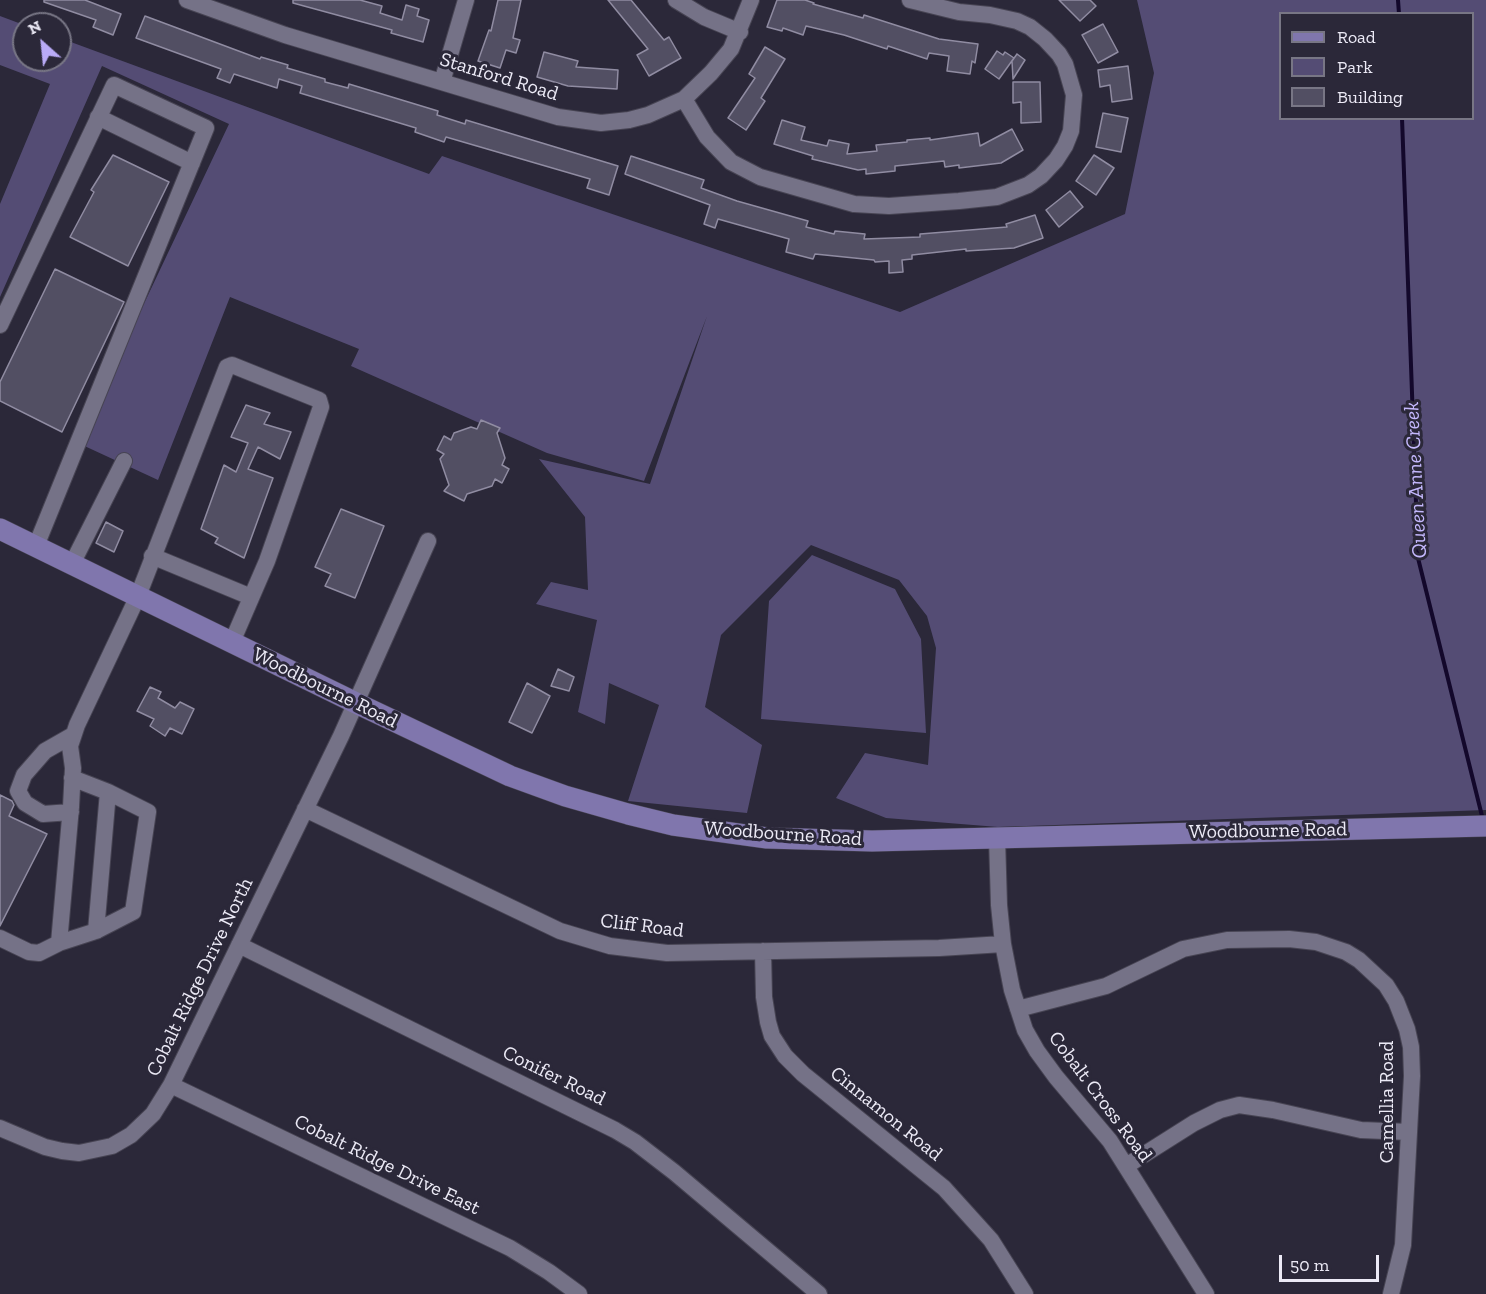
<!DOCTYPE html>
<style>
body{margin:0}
#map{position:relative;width:1486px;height:1294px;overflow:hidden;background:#2b2839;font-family:"Zilla Slab",serif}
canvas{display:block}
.legend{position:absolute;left:1279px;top:12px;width:195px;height:108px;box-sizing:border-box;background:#2b2839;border:2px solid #787685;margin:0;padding:8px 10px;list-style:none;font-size:18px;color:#eceaf6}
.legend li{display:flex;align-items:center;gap:12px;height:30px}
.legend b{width:30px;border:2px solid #787685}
.north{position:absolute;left:12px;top:12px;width:60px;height:60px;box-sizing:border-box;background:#2b2839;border:2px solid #787685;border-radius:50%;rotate:333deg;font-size:16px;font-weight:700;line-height:24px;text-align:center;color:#eceaf6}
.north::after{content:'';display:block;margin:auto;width:21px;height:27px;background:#b9abf7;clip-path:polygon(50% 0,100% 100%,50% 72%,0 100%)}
.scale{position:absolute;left:1279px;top:1255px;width:100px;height:27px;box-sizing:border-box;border:3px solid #eceaf6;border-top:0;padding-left:8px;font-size:18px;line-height:21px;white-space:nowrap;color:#eceaf6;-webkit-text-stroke:4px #2b2839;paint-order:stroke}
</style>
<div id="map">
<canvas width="1486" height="1294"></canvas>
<ul class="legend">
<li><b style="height:8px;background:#8076ad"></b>Road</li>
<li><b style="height:16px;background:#544c74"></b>Park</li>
<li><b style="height:16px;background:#524f63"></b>Building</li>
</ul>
<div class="north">N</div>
<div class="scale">50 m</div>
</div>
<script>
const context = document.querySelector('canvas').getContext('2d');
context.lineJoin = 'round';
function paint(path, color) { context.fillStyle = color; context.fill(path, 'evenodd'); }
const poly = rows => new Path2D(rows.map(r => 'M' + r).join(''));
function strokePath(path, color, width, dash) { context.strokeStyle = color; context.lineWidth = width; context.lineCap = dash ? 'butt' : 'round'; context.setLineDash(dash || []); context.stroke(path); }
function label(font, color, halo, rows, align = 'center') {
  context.font = font + ' "Zilla Slab",serif'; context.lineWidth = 6; context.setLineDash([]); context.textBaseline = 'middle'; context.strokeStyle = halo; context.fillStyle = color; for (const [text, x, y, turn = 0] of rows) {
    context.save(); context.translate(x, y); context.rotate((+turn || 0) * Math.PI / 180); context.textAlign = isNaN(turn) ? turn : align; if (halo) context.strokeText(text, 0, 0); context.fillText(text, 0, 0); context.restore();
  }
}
const green = poly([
 [1137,0,1486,0,1486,810,998,827,886,818,836,798,865,753,928,765,936,648,927,616,899,580,811,545,721,635,705,707,762,745,747,813,628,801,659,705,609,683,605,724,578,712,597,620,536,604,551,582,588,590,585,517,539,459,650,484,707,316,644,481,547,453,351,366,359,349,230,297,158,480,78,443,229,124,102,66,0,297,0,204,50,84,0,65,0,16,24,25,24,60,60,60,60,38,429,174,442,156,900,312,1125,214,1154,73],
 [1280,14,1472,14,1472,118,1280,118],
 [812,555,895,589,921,639,926,733,761,719,769,601]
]);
const stream = poly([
 [1398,0,1399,14],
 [1402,118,1418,558,1483,820]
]);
const building = poly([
 [44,0,85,0,121,14,113,35,93,27,96,20,44,2,44,0],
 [293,0,360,0,382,6,380,13,402,20,406,5,419,9,417,16,429,20,423,42,391,33,392,30,293,3,293,0],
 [498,0,521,0,513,38,520,40,516,53,506,50,500,68,478,61,489,30,491,31,498,0],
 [608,0,631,0,664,40,669,37,681,58,649,76,637,55,648,49,608,0],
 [777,0,805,0,814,3,813,4,863,18,864,15,939,39,978,44,975,63,972,61,970,74,947,71,949,56,929,53,927,59,888,46,887,49,844,35,806,26,803,35,783,28,782,31,767,27,777,0],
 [1059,0,1090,0,1096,6,1080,21,1059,0],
 [145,16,260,59,261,57,288,65,287,68,325,79,325,82,348,88,349,84,438,111,437,115,465,124,466,120,618,166,609,195,587,188,590,179,446,137,444,142,415,132,416,128,300,93,302,86,279,79,277,88,234,74,230,83,217,78,221,69,136,38,145,16],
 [1103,24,1118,52,1098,63,1082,35,1103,24],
 [765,47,785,59,761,98,765,101,746,130,728,118,755,78,749,74,765,47],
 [997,51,1003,55,1005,52,1014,58,999,79,985,69,997,51],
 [544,52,578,61,576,67,618,70,617,89,568,86,537,77,544,52],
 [1017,54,1025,60,1013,79,1012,61,1017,54],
 [1128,66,1132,99,1112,102,1110,85,1100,87,1098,70,1128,66],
 [1013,82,1040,82,1041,122,1021,123,1021,102,1013,103,1013,82],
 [1103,113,1128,118,1121,152,1096,147,1103,113],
 [782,120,805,127,801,140,827,146,829,140,849,144,847,154,877,151,876,145,907,142,907,140,930,138,930,140,978,133,980,146,1012,129,1023,150,1001,163,959,168,959,165,945,167,944,161,895,166,895,171,866,174,866,169,858,170,812,159,813,156,774,144,782,120],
 [113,155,169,182,128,266,70,237,94,192,91,190,113,155],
 [1094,155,1114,168,1096,195,1076,181,1094,155],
 [631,156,704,180,701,188,737,201,808,221,806,227,834,234,835,231,865,234,864,239,920,237,920,234,1007,227,1006,224,1035,215,1043,238,1014,248,966,251,966,249,912,255,912,259,902,260,903,272,889,273,889,261,875,262,874,260,815,254,813,259,786,252,789,239,718,219,715,228,704,224,710,205,625,174,631,156],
 [1070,191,1083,207,1059,227,1046,210,1070,191],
 [55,269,124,302,62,432,0,401,0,382,55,269],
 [246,405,270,413,264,424,291,432,280,459,258,447,248,469,273,478,244,558,215,543,218,538,201,529,224,465,236,472,248,443,231,437,246,405],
 [481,420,500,428,497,433,505,458,502,465,509,469,502,483,495,479,492,486,467,494,464,501,444,491,449,485,440,459,444,454,437,450,444,436,451,440,454,433,471,427,477,429,481,420],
 [341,509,384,526,355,598,325,586,331,574,315,567,341,509],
 [106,522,123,531,114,552,96,543,106,522],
 [558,669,574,677,569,691,551,686,558,669],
 [527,683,550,696,532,733,509,722,527,683],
 [150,687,161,692,158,698,175,708,180,702,194,709,182,734,170,728,165,736,150,726,154,719,137,711,150,687],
 [0,795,12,801,14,805,9,816,47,834,0,926,0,795]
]);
const minor = poly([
 [187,0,285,35,558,117,601,123,629,120,648,115,684,99,711,73,731,49,751,0],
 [676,0,704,17,740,32],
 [442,82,466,0],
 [684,99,707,137,731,162,760,177,854,204,889,206,959,201,997,197,1028,185,1041,176,1056,160,1065,146,1071,131,1074,95,1065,64,1059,54,1045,39,1030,27,1017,21,990,15,959,12,910,0],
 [98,117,192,163],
 [0,325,114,85,206,128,36,546],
 [152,556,251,597],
 [72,564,124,461],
 [305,809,560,931,610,946,667,953,939,948,1003,944],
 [71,812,43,814,25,803,18,791,24,775,45,751,73,735],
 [997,838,999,905,1003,944,1012,990,1025,1030,1037,1051,1056,1077,1110,1141,1206,1294],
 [96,931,133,912,148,812,108,792],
 [0,938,29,952,39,953,59,943,71,807,73,768,70,746,77,725,138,596,227,367,232,365,319,400,321,407,267,561,232,642],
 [59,943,96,931,108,792,72,778],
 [239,945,615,1130,635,1142,674,1172,819,1294],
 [763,951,764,997,768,1022,772,1036,785,1056,803,1074,944,1188,991,1240,1025,1294],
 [1018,1009,1106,986,1183,949,1227,940,1289,939,1316,942,1346,952,1359,960,1386,985,1396,1001,1407,1029,1411,1047,1412,1076,1403,1245,1391,1294],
 [171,1085,510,1248,549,1272,579,1294],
 [0,1128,45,1147,62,1151,79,1153,112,1146,131,1135,153,1114,171,1085,341,736,428,541],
 [1126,1166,1194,1123,1220,1110,1239,1105,1273,1110,1361,1130,1409,1132]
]);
const major = poly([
 [0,529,356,703,510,776,565,796,628,814,673,825,767,838,872,841,1486,826]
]);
const streetNames = [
 ["Stanford Road",499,77,17],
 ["Woodbourne Road",325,688,26],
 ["Woodbourne Road",1268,831,-1],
 ["Woodbourne Road",783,834,4],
 ["Cliff Road",642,926,7],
 ["Cobalt Ridge Drive North",200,977,-64],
 ["Conifer Road",554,1076,26],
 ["Cobalt Cross Road",1100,1097,53],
 ["Camellia Road",1387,1102,-90],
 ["Cinnamon Road",886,1114,39],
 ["Cobalt Ridge Drive East",387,1165,26]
];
const waterNames = [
 ["Queen Anne Creek",1416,480,-93]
];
paint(green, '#544c74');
strokePath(stream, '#13082b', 4);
paint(building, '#524f63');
strokePath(building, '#908ca2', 1.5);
strokePath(minor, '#474453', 18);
strokePath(major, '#474453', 22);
strokePath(minor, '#757287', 16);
strokePath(major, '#8076ad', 21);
label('20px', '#eceaf6', '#2b2839', streetNames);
label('italic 21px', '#c4b8fd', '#2b2839', waterNames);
</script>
